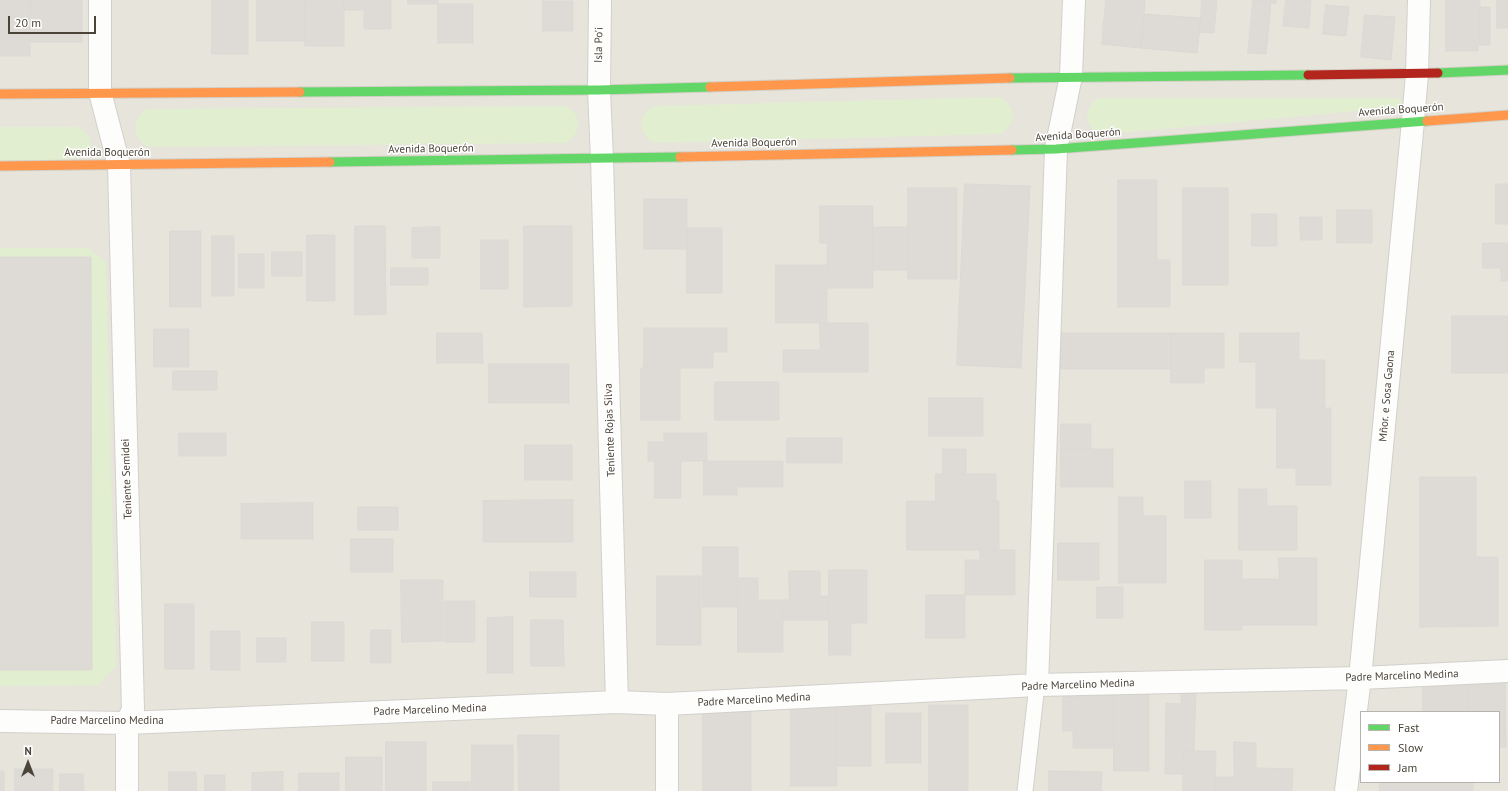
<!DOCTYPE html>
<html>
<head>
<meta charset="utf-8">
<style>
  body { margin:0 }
  #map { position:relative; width:1508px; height:791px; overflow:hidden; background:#f4f2ee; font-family:"PT Sans",sans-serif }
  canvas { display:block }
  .legend { position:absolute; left:1360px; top:711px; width:140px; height:72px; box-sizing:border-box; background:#fff; border:1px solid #b7b4b0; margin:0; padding:5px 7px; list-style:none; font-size:12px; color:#4b4439 }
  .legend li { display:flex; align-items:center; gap:8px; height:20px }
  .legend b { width:20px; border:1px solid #b7b4b0 }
  .north { position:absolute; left:8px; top:743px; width:40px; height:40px; -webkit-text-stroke:3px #fff; paint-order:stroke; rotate:0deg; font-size:11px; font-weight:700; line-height:16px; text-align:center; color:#4b4439 }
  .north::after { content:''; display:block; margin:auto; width:14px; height:18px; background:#4b4439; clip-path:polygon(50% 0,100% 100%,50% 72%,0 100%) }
  .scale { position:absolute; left:8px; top:16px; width:88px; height:18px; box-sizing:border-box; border:2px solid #4b4439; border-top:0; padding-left:5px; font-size:12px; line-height:14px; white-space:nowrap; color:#4b4439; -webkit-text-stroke:3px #fff; paint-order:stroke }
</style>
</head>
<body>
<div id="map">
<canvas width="1508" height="791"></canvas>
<ul class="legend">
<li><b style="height:5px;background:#63d668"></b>Fast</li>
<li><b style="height:5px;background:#ff974d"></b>Slow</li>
<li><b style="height:5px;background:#b3261e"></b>Jam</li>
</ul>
<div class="north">N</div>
<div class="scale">20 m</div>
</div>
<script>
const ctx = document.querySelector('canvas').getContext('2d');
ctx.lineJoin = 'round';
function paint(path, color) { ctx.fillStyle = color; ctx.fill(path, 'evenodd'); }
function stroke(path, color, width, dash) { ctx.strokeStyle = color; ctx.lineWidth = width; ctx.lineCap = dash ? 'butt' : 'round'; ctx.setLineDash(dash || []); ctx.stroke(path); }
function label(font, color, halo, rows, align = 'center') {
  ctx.font = font + ' "PT Sans",sans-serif'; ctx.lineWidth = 3; ctx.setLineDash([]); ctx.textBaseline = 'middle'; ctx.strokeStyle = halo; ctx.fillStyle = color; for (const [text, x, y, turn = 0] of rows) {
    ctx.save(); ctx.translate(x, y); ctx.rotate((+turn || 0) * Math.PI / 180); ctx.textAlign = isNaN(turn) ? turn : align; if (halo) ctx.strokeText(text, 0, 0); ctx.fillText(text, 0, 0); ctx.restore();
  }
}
paint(new Path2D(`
  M 0,0 L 1508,0 L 1508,791 L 0,791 ZM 1361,712 L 1499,712 L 1499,782 L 1361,782 Z`), '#e7e4dc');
paint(new Path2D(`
  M 1000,97 C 1017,107 1017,125 1000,134 L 654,143 C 637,133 637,115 654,106 Z
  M 1099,98 L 1398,98 L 1402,103 L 1398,107 L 1100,135 C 1083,126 1083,107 1099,98 Z
  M 566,106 C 583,116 582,132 566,143 L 148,147 C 131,136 131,120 147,109 Z
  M 0,127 L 78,127 C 91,134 94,144 88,157 L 0,165 Z
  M 0,248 L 89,248 L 106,263 L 116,666 L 99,685 L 0,686 Z`), '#e1eecf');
const building = new Path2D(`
  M 0,0 L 30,0 L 30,56 L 0,56 Z
  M 30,0 L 82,0 L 82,42 L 30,42 Z
  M 212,0 L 248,0 L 248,54 L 212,54 Z
  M 257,0 L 305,0 L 305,41 L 257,41 Z
  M 305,0 L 344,0 L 344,46 L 305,46 Z
  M 344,0 L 391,0 L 391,29 L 364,29 L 364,10 L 344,10 Z
  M 408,0 L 438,0 L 438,4 L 408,4 Z
  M 1106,0 L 1145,0 L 1141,48 L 1102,44 Z
  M 1202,0 L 1217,0 L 1214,33 L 1200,32 Z
  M 1253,0 L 1276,0 L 1276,3 Z
  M 1286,0 L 1311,0 L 1309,28 L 1283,26 Z
  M 1446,0 L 1480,0 L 1478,51 L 1446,51 Z
  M 1497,0 L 1508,0 L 1508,28 L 1497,28 Z
  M 543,1 L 573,1 L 573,31 L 543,31 Z
  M 1253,1 L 1271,2 L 1266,54 L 1248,53 Z
  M 438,4 L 473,4 L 473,43 L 438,43 Z
  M 1326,5 L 1349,7 L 1346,36 L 1323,34 Z
  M 1480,7 L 1490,7 L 1490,45 L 1480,45 Z
  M 1144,14 L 1201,18 L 1197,53 L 1141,48 Z
  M 1365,15 L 1395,17 L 1391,60 L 1361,57 Z
  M 1118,180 L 1157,180 L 1157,260 L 1170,260 L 1170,307 L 1118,307 Z
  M 965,184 L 1030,186 L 1021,368 L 957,365 Z
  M 1496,184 L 1508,184 L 1508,224 L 1496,224 Z
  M 908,188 L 957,188 L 957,279 L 908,279 Z
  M 1183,188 L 1228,188 L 1228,285 L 1183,285 Z
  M 644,199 L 687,199 L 687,249 L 644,249 Z
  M 820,206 L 873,206 L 873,288 L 827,288 L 827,243 L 820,243 Z
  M 1337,210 L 1372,210 L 1372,243 L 1337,243 Z
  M 1252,214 L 1277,214 L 1277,246 L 1252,246 Z
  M 1300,217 L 1322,217 L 1322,240 L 1301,240 Z
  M 355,226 L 385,226 L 386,314 L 355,315 Z
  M 524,226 L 572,226 L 572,306 L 524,307 Z
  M 440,227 L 440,258 L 412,258 L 412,228 Z
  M 873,227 L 908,227 L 908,270 L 873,270 Z
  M 687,228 L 722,228 L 722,293 L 687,293 Z
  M 170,231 L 201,231 L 201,307 L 170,307 Z
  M 307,235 L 335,235 L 335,301 L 307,301 Z
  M 212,236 L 234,236 L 234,296 L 212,296 Z
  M 481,240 L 508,240 L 508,289 L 481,289 Z
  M 1483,243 L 1508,243 L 1508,281 L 1501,281 L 1501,268 L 1483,268 Z
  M 272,252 L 302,252 L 302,276 L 272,276 Z
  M 239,254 L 264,254 L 264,288 L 239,288 Z
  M 0,257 L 91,257 L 92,670 L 0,670 Z
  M 776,265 L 827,265 L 827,323 L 776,323 Z
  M 391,268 L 428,268 L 428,285 L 391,285 Z
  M 1452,316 L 1508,316 L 1508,373 L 1452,373 Z
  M 820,323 L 868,323 L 868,372 L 783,372 L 783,350 L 820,350 Z
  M 644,328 L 727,328 L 727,352 L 713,352 L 713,368 L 644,368 Z
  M 154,329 L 189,329 L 189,367 L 154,367 Z
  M 437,333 L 482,333 L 483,363 L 437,363 Z
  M 1061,333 L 1171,333 L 1171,369 L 1061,369 Z
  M 1171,333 L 1224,333 L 1224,368 L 1204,368 L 1204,383 L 1171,383 Z
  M 1240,333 L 1299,333 L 1299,360 L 1325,360 L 1325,408 L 1256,408 L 1256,362 L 1240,362 Z
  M 489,364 L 569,364 L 569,403 L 489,403 Z
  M 641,368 L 680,368 L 680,420 L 641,420 Z
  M 173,371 L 217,371 L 217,390 L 173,390 Z
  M 715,382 L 779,382 L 779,420 L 715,420 Z
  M 929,398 L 983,398 L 983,436 L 929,436 Z
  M 1277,408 L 1331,408 L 1331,485 L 1296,485 L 1296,468 L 1277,468 Z
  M 1061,424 L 1091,424 L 1091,449 L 1061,449 Z
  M 179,433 L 226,433 L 226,456 L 179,456 Z
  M 664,433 L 707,433 L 707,461 L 648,461 L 648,442 L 664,442 Z
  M 787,438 L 842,438 L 842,463 L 787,463 Z
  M 525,445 L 572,445 L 572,480 L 525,480 Z
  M 943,449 L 966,449 L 966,474 L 943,474 Z
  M 1061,449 L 1113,449 L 1113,487 L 1061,487 Z
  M 655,461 L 681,461 L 681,498 L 655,498 Z
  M 704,461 L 783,461 L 783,487 L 737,487 L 737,495 L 704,495 Z
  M 936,474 L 996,474 L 996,501 L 936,501 Z
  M 1420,477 L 1476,477 L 1476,557 L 1498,557 L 1498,626 L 1420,627 Z
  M 1185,481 L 1211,481 L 1211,518 L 1185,518 Z
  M 1239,489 L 1267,489 L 1267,506 L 1297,506 L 1297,550 L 1239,550 Z
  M 1119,497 L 1143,497 L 1143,516 L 1166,516 L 1166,583 L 1119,583 Z
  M 573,500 L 573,542 L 483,542 L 483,501 Z
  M 907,501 L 999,501 L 999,550 L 907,550 Z
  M 313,503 L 313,539 L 241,539 L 241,504 Z
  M 358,507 L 398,507 L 398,530 L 358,530 Z
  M 351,539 L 393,539 L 393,572 L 351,572 Z
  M 1058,543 L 1099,543 L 1099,580 L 1058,580 Z
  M 703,547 L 738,547 L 738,607 L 703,607 Z
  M 980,550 L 1015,550 L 1015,595 L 965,595 L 965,560 L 980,560 Z
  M 1279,558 L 1317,558 L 1317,625 L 1242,625 L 1242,579 L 1279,579 Z
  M 1205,560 L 1242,560 L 1242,630 L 1205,630 Z
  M 829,570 L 867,570 L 867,623 L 851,623 L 851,655 L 829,655 Z
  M 789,571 L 820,571 L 820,596 L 828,596 L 828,620 L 783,620 L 783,600 L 789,600 Z
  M 530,572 L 576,572 L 576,597 L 530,597 Z
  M 657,576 L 701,576 L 701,645 L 657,645 Z
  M 738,578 L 758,578 L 758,600 L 783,600 L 783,652 L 738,652 Z
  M 401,580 L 443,580 L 443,641 L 402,642 Z
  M 1097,587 L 1123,587 L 1123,618 L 1097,618 Z
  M 926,595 L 965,595 L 965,638 L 926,638 Z
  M 445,601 L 475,601 L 475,642 L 445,642 Z
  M 165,604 L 194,604 L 194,669 L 165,669 Z
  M 513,617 L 513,673 L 487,673 L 487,618 Z
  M 531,620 L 563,620 L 564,666 L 531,666 Z
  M 312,622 L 344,622 L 344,661 L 312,661 Z
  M 371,630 L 391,630 L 391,663 L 371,663 Z
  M 211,631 L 240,631 L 240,670 L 211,670 Z
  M 257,638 L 286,638 L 286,662 L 257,662 Z
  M 1423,675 L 1468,675 L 1468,712 L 1423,712 Z
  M 1468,679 L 1505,679 L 1506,747 L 1499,747 L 1499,712 L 1468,712 Z
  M 791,689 L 837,689 L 837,786 L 791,786 Z
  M 1181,690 L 1196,690 L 1194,751 L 1184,751 L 1184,774 L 1165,774 L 1166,703 L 1181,704 Z
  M 1063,694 L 1114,694 L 1114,748 L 1073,748 L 1073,731 L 1063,731 Z
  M 1114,694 L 1149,694 L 1149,771 L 1114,771 Z
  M 703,698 L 751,698 L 751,791 L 703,791 Z
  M 837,700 L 871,700 L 871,766 L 837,766 Z
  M 929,705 L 968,705 L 968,791 L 929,791 Z
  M 886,713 L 921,713 L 921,763 L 886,763 Z
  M 518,735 L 559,735 L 559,791 L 519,791 Z
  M 386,742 L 426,742 L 426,791 L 386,791 Z
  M 1234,742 L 1256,743 L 1256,768 L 1293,769 L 1292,791 L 1215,791 L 1215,777 L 1234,777 Z
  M 472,745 L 513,745 L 513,791 L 472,791 Z
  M 1184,751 L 1216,751 L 1215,791 L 1183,791 Z
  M 346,757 L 382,757 L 382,791 L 346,791 Z
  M 15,769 L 53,769 L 53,791 L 15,791 Z
  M 0,771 L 4,771 L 4,791 L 0,791 Z
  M 1049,771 L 1102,772 L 1101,791 L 1049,791 Z
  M 169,772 L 196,772 L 197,791 L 169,791 Z
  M 283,772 L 283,791 L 252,791 L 252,773 Z
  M 299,773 L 339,773 L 339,791 L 299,791 Z
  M 60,774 L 83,774 L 84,791 L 60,791 Z
  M 205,775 L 225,775 L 225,791 L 205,791 Z
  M 433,782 L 470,782 L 470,791 L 433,791 Z
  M 1380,782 L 1473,782 L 1473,791 L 1380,791 Z`);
paint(building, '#dedbd6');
stroke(building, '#dcd9d4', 1);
const lane = new Path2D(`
  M 1025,791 L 1037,685`);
const street = new Path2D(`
  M 100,0 L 100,92 L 119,165 L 133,709 L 127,723 L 127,791
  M 600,0 L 599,90 L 602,159 L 617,702
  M 1037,685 L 1056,149 L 1071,76 L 1074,0
  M 0,721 L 127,723 L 617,702 L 667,704 L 1037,685 L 1360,678 L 1508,671
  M 667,791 L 667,704
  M 1346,791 L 1360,678 L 1413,121 L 1417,74 L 1419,0`);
const fast = new Path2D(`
  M 1438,73 L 1508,70
  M 1010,78 L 1308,75
  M 300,92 L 599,90 L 710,87
  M 1012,150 L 1056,149 L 1427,121
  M 330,162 L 680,157`);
const slow = new Path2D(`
  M 710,87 L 1010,78
  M 0,94 L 300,92
  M 1427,121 L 1508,115
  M 680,157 L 1012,150
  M 0,166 L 330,162`);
const jam = new Path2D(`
  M 1308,75 L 1438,73`);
stroke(lane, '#d2d0cb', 17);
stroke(street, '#d2d0cb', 24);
stroke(fast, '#d3cfc5', 11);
stroke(slow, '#d3cfc5', 11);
stroke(jam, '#d3cfc5', 11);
stroke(lane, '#fdfdfc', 15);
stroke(street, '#fdfdfc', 22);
stroke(fast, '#63d668', 9);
stroke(slow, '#ff974d', 9);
stroke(jam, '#b3261e', 9);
label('11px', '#4b4439', '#fff', [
  ["Isla Po'i",599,45,-89],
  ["Avenida Boquerón",1401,110,-4],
  ["Avenida Boquerón",1078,135,-4],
  ["Avenida Boquerón",754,143,-1],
  ["Avenida Boquerón",431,149,-1],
  ["Avenida Boquerón",107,153],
  ["Mñor. e Sosa Gaona",1387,396,-85],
  ["Teniente Rojas Silva",610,430,-92],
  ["Teniente Semidei",127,479,-92],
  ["Padre Marcelino Medina",1402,676,-2],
  ["Padre Marcelino Medina",1078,685,-2],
  ["Padre Marcelino Medina",754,700,-3],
  ["Padre Marcelino Medina",430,710,-2],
  ["Padre Marcelino Medina",107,721]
]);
</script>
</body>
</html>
